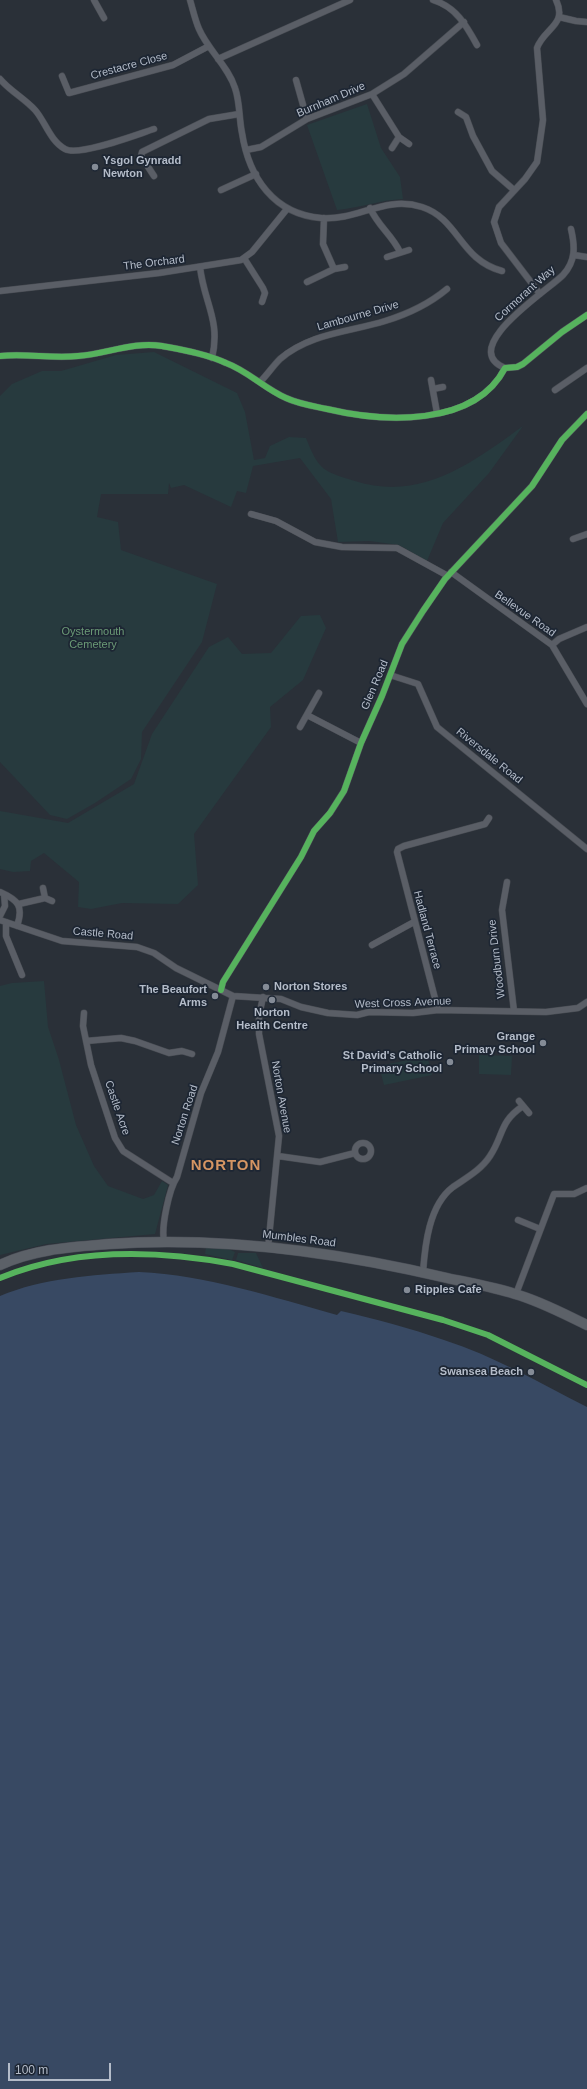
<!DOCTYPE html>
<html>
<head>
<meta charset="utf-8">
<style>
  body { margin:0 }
  #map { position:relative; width:587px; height:2089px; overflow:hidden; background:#2a3038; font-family:Helvetica,sans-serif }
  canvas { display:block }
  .scale { position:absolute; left:8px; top:2063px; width:103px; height:18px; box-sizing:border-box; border:2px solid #b4bcc9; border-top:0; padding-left:5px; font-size:12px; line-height:14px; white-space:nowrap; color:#b4bcc9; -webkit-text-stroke:3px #1d2633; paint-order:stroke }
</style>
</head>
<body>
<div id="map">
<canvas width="587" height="2089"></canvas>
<div class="scale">100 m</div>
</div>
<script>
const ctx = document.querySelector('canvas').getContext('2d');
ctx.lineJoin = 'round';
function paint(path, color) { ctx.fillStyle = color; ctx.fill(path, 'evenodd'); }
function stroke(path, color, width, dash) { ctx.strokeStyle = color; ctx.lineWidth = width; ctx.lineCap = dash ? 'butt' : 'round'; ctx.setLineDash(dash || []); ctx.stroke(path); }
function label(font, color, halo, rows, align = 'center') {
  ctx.font = font + ' Helvetica,sans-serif'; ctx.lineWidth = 3.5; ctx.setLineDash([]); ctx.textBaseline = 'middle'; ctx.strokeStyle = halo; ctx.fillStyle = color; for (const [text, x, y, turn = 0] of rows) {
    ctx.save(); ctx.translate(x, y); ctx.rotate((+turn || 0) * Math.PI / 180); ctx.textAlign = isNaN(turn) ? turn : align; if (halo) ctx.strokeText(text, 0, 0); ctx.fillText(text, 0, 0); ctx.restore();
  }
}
paint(new Path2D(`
  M 367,104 L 381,148 L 400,177 L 403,199 C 380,200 359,208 337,210 L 307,125 Z
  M 154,352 L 237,393 L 245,412 L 254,460 L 265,458 L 270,446 L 289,437 L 306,438 C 319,471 323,471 355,481 C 421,502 472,463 523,426 L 489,473 L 443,523 L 427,561 L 399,545 L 370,541 L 338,542 L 331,499 L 300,458 L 253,466 L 246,493 L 237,491 L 231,507 L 184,485 L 171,488 L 169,483 L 168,494 L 101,494 L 97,517 L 118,522 L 121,550 L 217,584 L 202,642 L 142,732 L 141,759 L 131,779 L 95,803 L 67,819 L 50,815 L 0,762 L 0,396 L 12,384 L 42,371 L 61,371 L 116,355 Z
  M 320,615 L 326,628 L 303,680 L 270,707 L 271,727 L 194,834 L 198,885 L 178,904 L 122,903 L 91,909 L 78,907 L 79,882 L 44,853 L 31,861 L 30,871 L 13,872 L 0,869 L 0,811 L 68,823 L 134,784 L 152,734 L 209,647 L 228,637 L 242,654 L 271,653 L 301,616 Z
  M 44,981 L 48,1027 L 59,1060 L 76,1125 L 94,1166 L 108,1186 L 143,1199 L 154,1195 L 162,1181 L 168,1185 L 155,1234 L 46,1244 L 0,1255 L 0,986 L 12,983 Z
  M 479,1055 L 512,1056 L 511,1075 L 479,1074 Z
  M 427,1056 L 432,1075 L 384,1085 L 379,1066 Z
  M 206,1247 L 226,1248 L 235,1252 L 232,1260 L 205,1254 Z
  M 238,1253 L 256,1253 L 263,1268 L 236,1260 Z`), '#273a3e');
paint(new Path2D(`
  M 139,1272 C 207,1275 272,1297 337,1315 L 341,1311 C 375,1319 410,1328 444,1340 C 494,1356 540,1383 587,1407 L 587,2089 L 0,2089 L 0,1296 C 43,1278 92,1275 139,1272 Z`), '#384963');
const street = new Path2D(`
  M 94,0 L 104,18
  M 190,0 C 193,10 195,20 199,29 C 208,50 228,66 235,88 C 240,102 239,119 242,133 C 249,178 274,214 321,218 C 358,221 384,195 422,207 C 459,219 460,260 502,271
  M 433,0 C 456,7 466,25 477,45
  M 559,17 L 576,21 L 587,22
  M 218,59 L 350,0
  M 62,76 L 69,93 L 173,65 L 209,46
  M 0,79 C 10,91 24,98 35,110 C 45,121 50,141 65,149 C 79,157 138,134 154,129
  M 296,80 L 307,119
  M 372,94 L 399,137 L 409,144
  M 458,112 L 466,117 L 473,136 L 492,171 L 514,190
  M 392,148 L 399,137
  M 246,150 L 261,147 L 307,119 L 372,94 L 404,74 L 464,22
  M 154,176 L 141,156 L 142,152 L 209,119 L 239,114
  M 221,190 L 256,174
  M 370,208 C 378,226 392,235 400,252
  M 324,218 L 323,244 L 334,269
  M 574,255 L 587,257
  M 387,257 L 409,250
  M 244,258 L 263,288 L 265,293 L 262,302
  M 200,267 C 204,303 221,320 212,358
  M 307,282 L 334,269 L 345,267
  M 0,291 L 159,273 L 241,260 L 252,252 L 287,209
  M 540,294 L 501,243 L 494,222 L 499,207 L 525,179 L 537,162 L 543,120 L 537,48 C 544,28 568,25 556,0
  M 0,356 C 26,353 52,359 78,356 C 106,354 134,341 162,346 C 183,350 207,354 226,363 C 248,371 265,389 286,398 C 299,404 313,406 327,409 C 382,422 474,428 505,368 L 517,367 L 523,364 L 562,332 L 587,315
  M 505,368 C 456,348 550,289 563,275 C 576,261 575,246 571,229
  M 431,380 L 437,413
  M 260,382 C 267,375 273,366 280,359 C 310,333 350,332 385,321 C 408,314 429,304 447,289
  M 433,389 L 443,387
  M 555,390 L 587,368
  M 251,514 L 276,521 L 315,542 L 342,547 L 397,548 L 448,576
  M 573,539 L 587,534
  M 451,572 L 552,645 L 587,704
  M 552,645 L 559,639 L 587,627
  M 390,675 L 418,684 L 437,727 L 587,849
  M 307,715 L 361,743
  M 300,727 L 319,693
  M 507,882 L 502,910 L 514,1011
  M 43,888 L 45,898
  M 0,892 C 18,900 24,906 17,926
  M 19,904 L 45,898 L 52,901
  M 0,916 L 5,906 L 4,894
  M 0,920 L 62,941 L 137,947 L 154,953 L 176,968 L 233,996 L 281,999 L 301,1007 L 328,1013 L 357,1015 L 369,1012 L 413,1013 L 438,1010 L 546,1012 L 578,1008 L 587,1002
  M 6,922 L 6,936 L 22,975
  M 372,945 L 414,922
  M 221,990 L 223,982 L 301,857 L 314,831 L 330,813 L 344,791 L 361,743 L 382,696 L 402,644 L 423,611 L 445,579 L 532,486 L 562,440 L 587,414
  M 263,997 L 259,1016 L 259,1034 L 279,1136 L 268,1248
  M 438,1010 L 397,852 L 398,849 L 404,846 L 485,824 L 489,818
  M 84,1013 L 83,1026 L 91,1065 L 115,1138 L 123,1151 L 173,1183
  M 86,1041 L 121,1038 L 135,1041 L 169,1053 L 182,1051 L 192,1054
  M 519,1101 L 529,1113
  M355 1151a8 8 0 1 1 16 0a8 8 0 1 1-16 0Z
  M 278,1156 L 320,1162 L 355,1153
  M 518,1220 L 540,1229
  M 164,1241 C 161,1227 169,1189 177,1177 L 201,1093 L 218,1052 L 233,996
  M 423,1272 C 425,1245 429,1205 453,1187 C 466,1178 481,1170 490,1156 C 504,1135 499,1122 523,1106
  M 516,1294 L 554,1194 L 574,1194 L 587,1188`);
const primary = new Path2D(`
  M 0,1265 C 34,1249 72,1247 109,1244 C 223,1236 337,1252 447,1278 C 470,1283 493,1287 515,1294 C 540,1301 564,1314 587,1325`);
stroke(street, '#484c53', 7);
stroke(primary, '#484c55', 11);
stroke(street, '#5a5e66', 6);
stroke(primary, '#5c6168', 10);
stroke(new Path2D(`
  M 0,356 C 26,353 52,359 78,356 C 106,354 134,341 162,346 C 183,350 207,354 226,363 C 248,371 265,389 286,398 C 299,404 313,406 327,409 C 382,422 474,428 505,368 L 517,367 L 523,364 L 562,332 L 587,315
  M 221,990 L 223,982 L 301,857 L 314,831 L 330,813 L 344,791 L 361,743 L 382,696 L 402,644 L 423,611 L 445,579 L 532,486 L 562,440 L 587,414
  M 0,1278 C 72,1248 157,1250 233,1264 L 443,1320 L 488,1335 L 587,1385`), '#56b35d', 6);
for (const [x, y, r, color] of [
  [95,167,4,"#848b96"],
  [266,987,4,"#848b96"],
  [215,996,4,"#848b96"],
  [272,1000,4,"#848b96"],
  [543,1043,4,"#848b96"],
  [450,1062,4,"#848b96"],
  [407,1290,4,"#848b96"],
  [531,1372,4,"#848b96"]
]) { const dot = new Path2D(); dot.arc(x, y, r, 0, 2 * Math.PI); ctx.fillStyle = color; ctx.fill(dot); stroke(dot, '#1d2633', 1.5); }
label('11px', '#b4bcc9', '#1d2633', [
  ["Crestacre Close",129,66,-15],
  ["Burnham Drive",331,100,-23],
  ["The Orchard",154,263,-7],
  ["Cormorant Way",525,294,-42],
  ["Lambourne Drive",358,316,-16],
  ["Bellevue Road",525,614,35],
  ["Glen Road",375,685,-67],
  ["Riversdale Road",489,756,39],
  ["Hadland Terrace",427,930,75],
  ["Castle Road",103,934,5],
  ["Woodburn Drive",497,959,-97],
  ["West Cross Avenue",403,1003,-2],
  ["Norton Avenue",281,1097,80],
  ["Castle Acre",117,1108,71],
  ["Norton Road",185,1115,-72],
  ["Mumbles Road",299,1239,7]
]);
label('bold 11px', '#b4bcc9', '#1d2633', [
  ["Ysgol Gynradd",103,161,"left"],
  ["Newton",103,174,"left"],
  ["Norton Stores",274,987,"left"],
  ["The Beaufort",207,990],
  ["Arms",207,1003],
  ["Norton",272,1013,"center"],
  ["Health Centre",272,1026,"center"],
  ["Grange",535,1037],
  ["Primary School",535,1050],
  ["St David's Catholic",442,1056],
  ["Primary School",442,1069],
  ["Ripples Cafe",415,1290,"left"],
  ["Swansea Beach",523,1372]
], 'right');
label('11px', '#6b9a76', '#1d2633', [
  ["Oystermouth",93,632],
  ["Cemetery",93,645]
]);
ctx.letterSpacing = '1px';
label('bold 15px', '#d59563', '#1d2633', [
  ["NORTON",226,1166]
]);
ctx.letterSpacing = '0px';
</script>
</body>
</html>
